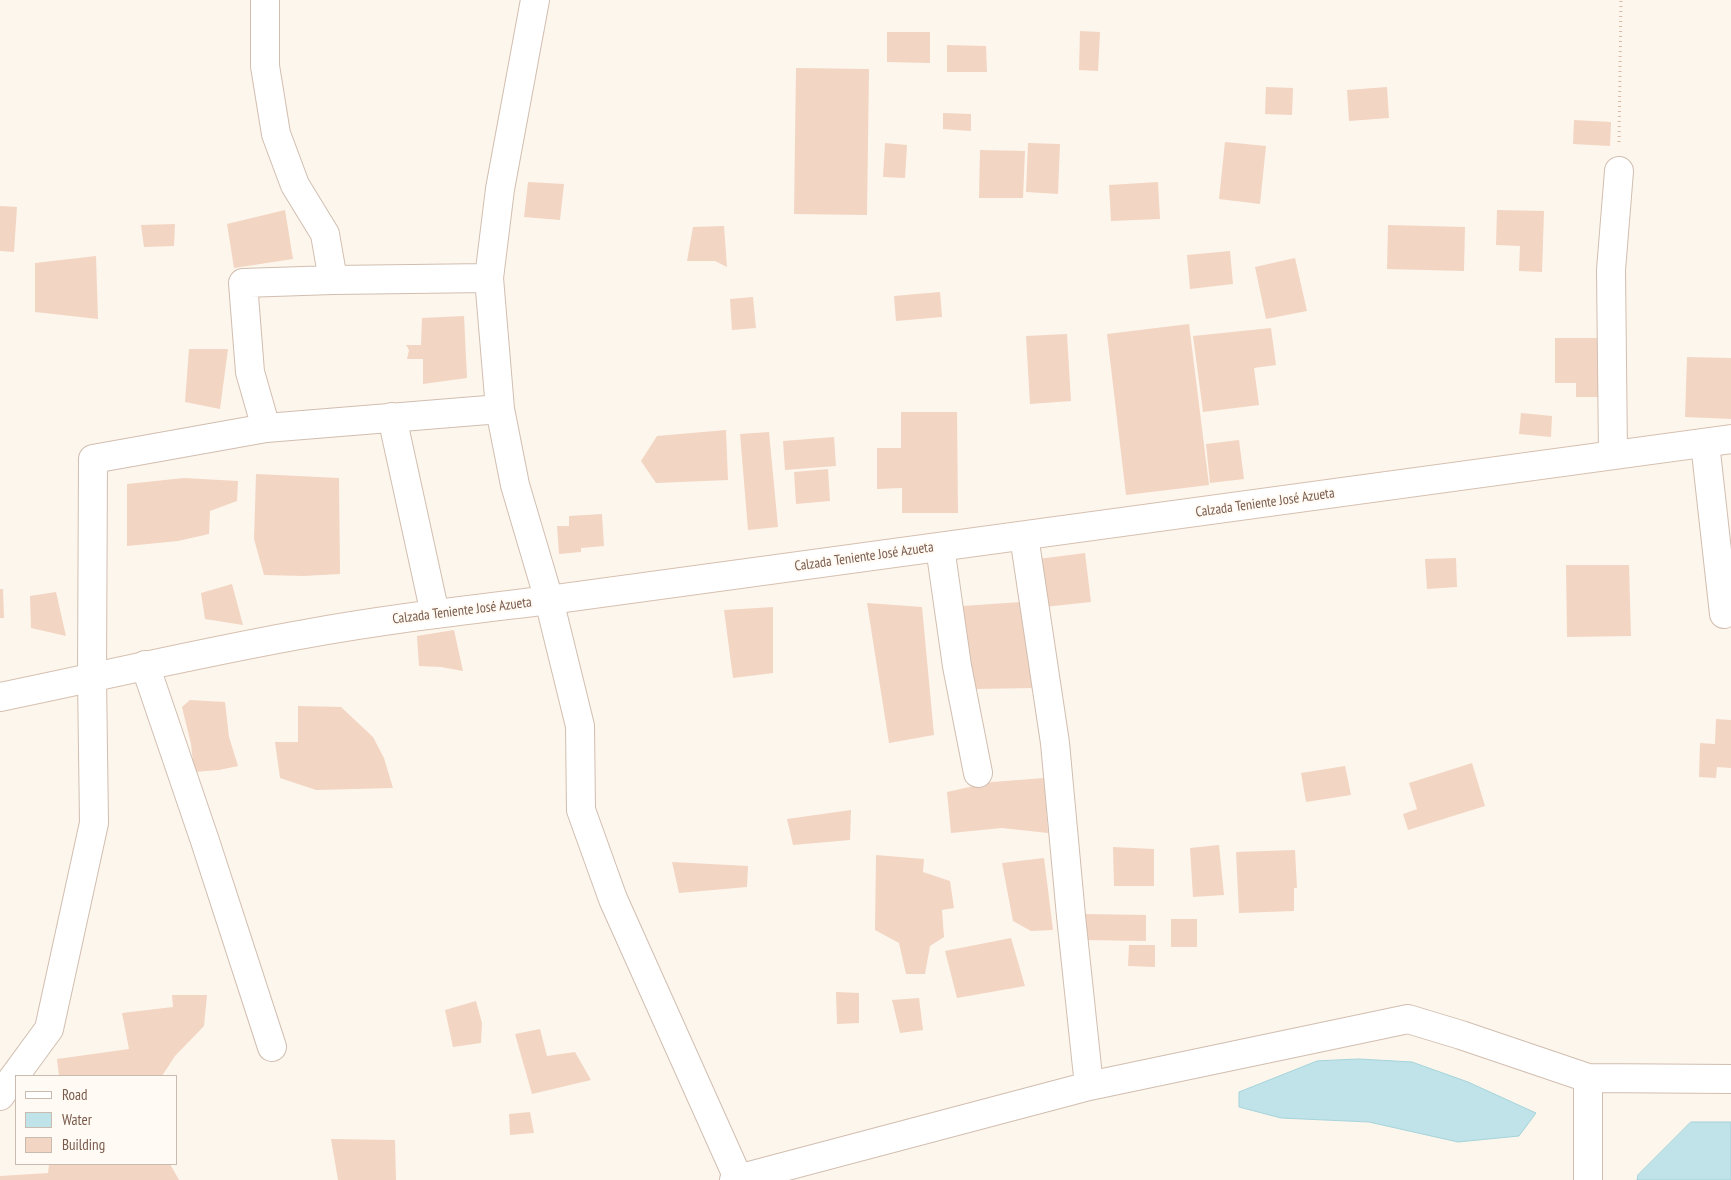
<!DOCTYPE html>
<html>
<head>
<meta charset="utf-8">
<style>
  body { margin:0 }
  #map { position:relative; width:1731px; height:1180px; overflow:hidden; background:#fdf6ec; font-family:"PT Sans Narrow",sans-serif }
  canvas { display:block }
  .legend { position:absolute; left:15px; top:1075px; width:162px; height:90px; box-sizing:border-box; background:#fffaf3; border:1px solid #cabbb1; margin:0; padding:6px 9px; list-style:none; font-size:15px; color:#7a5c4d }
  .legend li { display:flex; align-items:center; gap:10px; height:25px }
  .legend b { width:25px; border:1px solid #cabbb1 }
</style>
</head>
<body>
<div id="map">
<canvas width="1731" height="1180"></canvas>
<ul class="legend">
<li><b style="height:6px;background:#fff"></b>Road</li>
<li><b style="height:14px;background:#bfe3e8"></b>Water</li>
<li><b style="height:14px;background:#f3d5c3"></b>Building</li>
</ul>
</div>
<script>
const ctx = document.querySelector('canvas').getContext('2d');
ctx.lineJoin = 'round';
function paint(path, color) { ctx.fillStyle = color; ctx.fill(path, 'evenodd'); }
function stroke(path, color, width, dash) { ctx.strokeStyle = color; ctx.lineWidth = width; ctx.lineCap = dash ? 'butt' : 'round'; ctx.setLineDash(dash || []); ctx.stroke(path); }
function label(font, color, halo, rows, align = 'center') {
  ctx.font = font + ' "PT Sans Narrow",sans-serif'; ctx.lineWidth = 4; ctx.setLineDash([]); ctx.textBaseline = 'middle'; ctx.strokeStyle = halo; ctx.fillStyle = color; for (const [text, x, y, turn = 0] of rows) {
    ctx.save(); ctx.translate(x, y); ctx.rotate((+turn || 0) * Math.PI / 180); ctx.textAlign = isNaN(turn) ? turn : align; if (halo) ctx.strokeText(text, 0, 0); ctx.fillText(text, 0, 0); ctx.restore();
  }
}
const water = new Path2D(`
  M 1359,1059 L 1412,1062 L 1468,1082 L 1536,1113 L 1519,1136 L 1458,1142 L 1369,1122 L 1281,1118 L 1239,1107 L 1239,1092 L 1317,1061 Z
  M 1691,1122 L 1731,1122 L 1731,1180 L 1637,1180 L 1638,1175 Z`);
paint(water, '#bfe3e8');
stroke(water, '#a5d3da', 1);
paint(new Path2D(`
  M 1080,31 L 1100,32 L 1098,71 L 1079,70 Z
  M 887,32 L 930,32 L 930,63 L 887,62 Z
  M 947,45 L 986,46 L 987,72 L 947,72 Z
  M 796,68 L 869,69 L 867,215 L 794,214 Z
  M 1266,87 L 1293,88 L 1292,115 L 1265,114 Z
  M 1387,87 L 1389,118 L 1349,121 L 1347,90 Z
  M 943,113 L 971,114 L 971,131 L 943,129 Z
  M 1574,120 L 1611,122 L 1610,146 L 1573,144 Z
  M 1225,142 L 1266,146 L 1260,204 L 1219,199 Z
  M 885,143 L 907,145 L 905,178 L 883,177 Z
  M 1028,143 L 1060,144 L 1058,194 L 1026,192 Z
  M 980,150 L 1025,151 L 1023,198 L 979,198 Z
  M 528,182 L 564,184 L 560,220 L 524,217 Z
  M 1158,182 L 1160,219 L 1111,221 L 1109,185 Z
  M 0,206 L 17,207 L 14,252 L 0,251 Z
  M 285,210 L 293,259 L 234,268 L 227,224 Z
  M 1497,210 L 1544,211 L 1542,272 L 1519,271 L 1520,246 L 1496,245 Z
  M 175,224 L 174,246 L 144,247 L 141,225 Z
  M 1388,225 L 1465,227 L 1464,271 L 1387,269 Z
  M 724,226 L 727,267 L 715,261 L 687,261 L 693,227 Z
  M 1230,251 L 1233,284 L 1190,289 L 1187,255 Z
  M 96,256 L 98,319 L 35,312 L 35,263 Z
  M 1295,258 L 1307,311 L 1266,319 L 1255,267 Z
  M 940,292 L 942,317 L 896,321 L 894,296 Z
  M 753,297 L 756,328 L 732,330 L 730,299 Z
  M 464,316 L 467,378 L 423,384 L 423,359 L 407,359 L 409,350 L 406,345 L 421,345 L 422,318 Z
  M 1189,324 L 1209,485 L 1126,495 L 1107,334 Z
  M 1271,328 L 1276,365 L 1254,368 L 1259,405 L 1203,412 L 1193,336 Z
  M 1067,334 L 1071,401 L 1030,404 L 1026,336 Z
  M 1555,338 L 1599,338 L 1599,397 L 1576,397 L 1576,383 L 1555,383 Z
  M 189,349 L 228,349 L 220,409 L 185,402 Z
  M 1687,357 L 1731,358 L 1731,419 L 1685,417 Z
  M 901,412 L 957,412 L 958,513 L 902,513 L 902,488 L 877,489 L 877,448 L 901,448 Z
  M 1521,413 L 1552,416 L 1551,437 L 1519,434 Z
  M 726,430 L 728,480 L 656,483 L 641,461 L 657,436 Z
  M 769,432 L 778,527 L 748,530 L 740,434 Z
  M 834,437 L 836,466 L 785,470 L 783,441 Z
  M 1239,440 L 1244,479 L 1210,483 L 1206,444 Z
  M 828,469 L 830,501 L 796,504 L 794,472 Z
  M 256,474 L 339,478 L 340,574 L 303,576 L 264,575 L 254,539 Z
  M 184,478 L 238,481 L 237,501 L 210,511 L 209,534 L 178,541 L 127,546 L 127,484 Z
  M 602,514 L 604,546 L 581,548 L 581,552 L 559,554 L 557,526 L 569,526 L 569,516 Z
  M 1085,553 L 1091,602 L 1044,607 L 1038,559 Z
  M 1456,558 L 1457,587 L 1427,589 L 1425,559 Z
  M 1566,565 L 1629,565 L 1631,636 L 1567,637 Z
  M 232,584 L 243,625 L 205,619 L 201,593 Z
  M 0,589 L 3,589 L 4,618 L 0,618 Z
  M 56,592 L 66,636 L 31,628 L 30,596 Z
  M 1021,602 L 1035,688 L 974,689 L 963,606 Z
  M 867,603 L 922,607 L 934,735 L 889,743 Z
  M 773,607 L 773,673 L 733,678 L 724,610 Z
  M 454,630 L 463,671 L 441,667 L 419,666 L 417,636 Z
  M 190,700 L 225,702 L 229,737 L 238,766 L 219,770 L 194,772 L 191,744 L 182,707 Z
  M 298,706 L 341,707 L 373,737 L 384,758 L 393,788 L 316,790 L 280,778 L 275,742 L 298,742 Z
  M 1716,719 L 1731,720 L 1731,768 L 1717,767 L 1716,778 L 1699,777 L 1700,743 L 1715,744 Z
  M 1472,763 L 1485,806 L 1408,830 L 1403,814 L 1417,809 L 1409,783 Z
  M 1345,766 L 1351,795 L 1306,802 L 1301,773 Z
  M 1044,778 L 1048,833 L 1002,828 L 951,833 L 947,792 L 992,782 Z
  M 851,810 L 850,840 L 793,845 L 787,819 Z
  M 1219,845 L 1224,895 L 1193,897 L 1190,848 Z
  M 1113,847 L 1154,849 L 1154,886 L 1114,886 Z
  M 1295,850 L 1297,888 L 1294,888 L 1294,911 L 1239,913 L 1236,852 Z
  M 876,855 L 924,859 L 923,872 L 950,881 L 954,908 L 942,910 L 944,937 L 930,946 L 925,974 L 906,974 L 899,943 L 875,930 Z
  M 1044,858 L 1053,930 L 1031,931 L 1013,921 L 1002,863 Z
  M 672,862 L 748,866 L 747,887 L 679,893 Z
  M 1084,914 L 1146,915 L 1146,941 L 1084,940 Z
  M 1171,919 L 1197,919 L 1197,947 L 1171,947 Z
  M 1011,938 L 1025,986 L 957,998 L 945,951 Z
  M 1129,945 L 1155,945 L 1155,967 L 1128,966 Z
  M 836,992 L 859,993 L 859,1023 L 837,1024 Z
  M 172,995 L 207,995 L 204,1026 L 175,1056 L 162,1076 L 59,1076 L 57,1059 L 129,1049 L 122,1013 L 173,1007 Z
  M 919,998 L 923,1030 L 900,1033 L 892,1000 Z
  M 476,1001 L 482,1023 L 481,1043 L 453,1047 L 445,1010 Z
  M 540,1029 L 547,1056 L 575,1052 L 591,1080 L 532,1094 L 515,1034 Z
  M 530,1112 L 534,1133 L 510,1135 L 509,1114 Z
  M 331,1139 L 395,1140 L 396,1180 L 338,1180 Z
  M 49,1164 L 170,1164 L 179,1180 L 0,1180 L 0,1176 L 48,1173 Z`), '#f3d5c3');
const minor = new Path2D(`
  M 265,0 L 265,66 L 276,134 L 295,185 L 325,234 L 333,280
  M 535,0 L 500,189 L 489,278 L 500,409 L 515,485 L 549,600 L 580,726 L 581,810 L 613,899 L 738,1178
  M 392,417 L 435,614
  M 266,428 L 250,372 L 243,283 L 333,280 L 489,278
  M 1705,443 L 1724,614
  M 1613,455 L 1611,270 L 1619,171
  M 1024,536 L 1055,743 L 1071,916 L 1089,1086
  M 940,547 L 957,666 L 978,773
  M 145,665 L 205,841 L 272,1047
  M 1588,1078 L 1588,1180
  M 0,1096 L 49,1029 L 94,823 L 92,678 L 93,459 L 266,428 L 500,409
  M 734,1180 L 1089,1086 L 1408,1019 L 1461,1035 L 1588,1078 L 1731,1079`);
const secondary = new Path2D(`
  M 0,697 C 102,676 203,652 305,634 C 386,619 468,610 549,600 L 1731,439`);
stroke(minor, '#d1beb0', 30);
stroke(secondary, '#d6c0b0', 30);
stroke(new Path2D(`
  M 1619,142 L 1621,0`), '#d9b8a5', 3, [1, 4]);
stroke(minor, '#fff', 28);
stroke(secondary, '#fff', 28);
label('14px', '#7a5c4d', '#fffaf3', [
  ["Calzada Teniente José Azueta",1265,503,-8],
  ["Calzada Teniente José Azueta",864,557,-8],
  ["Calzada Teniente José Azueta",462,611,-7]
]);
</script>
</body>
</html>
